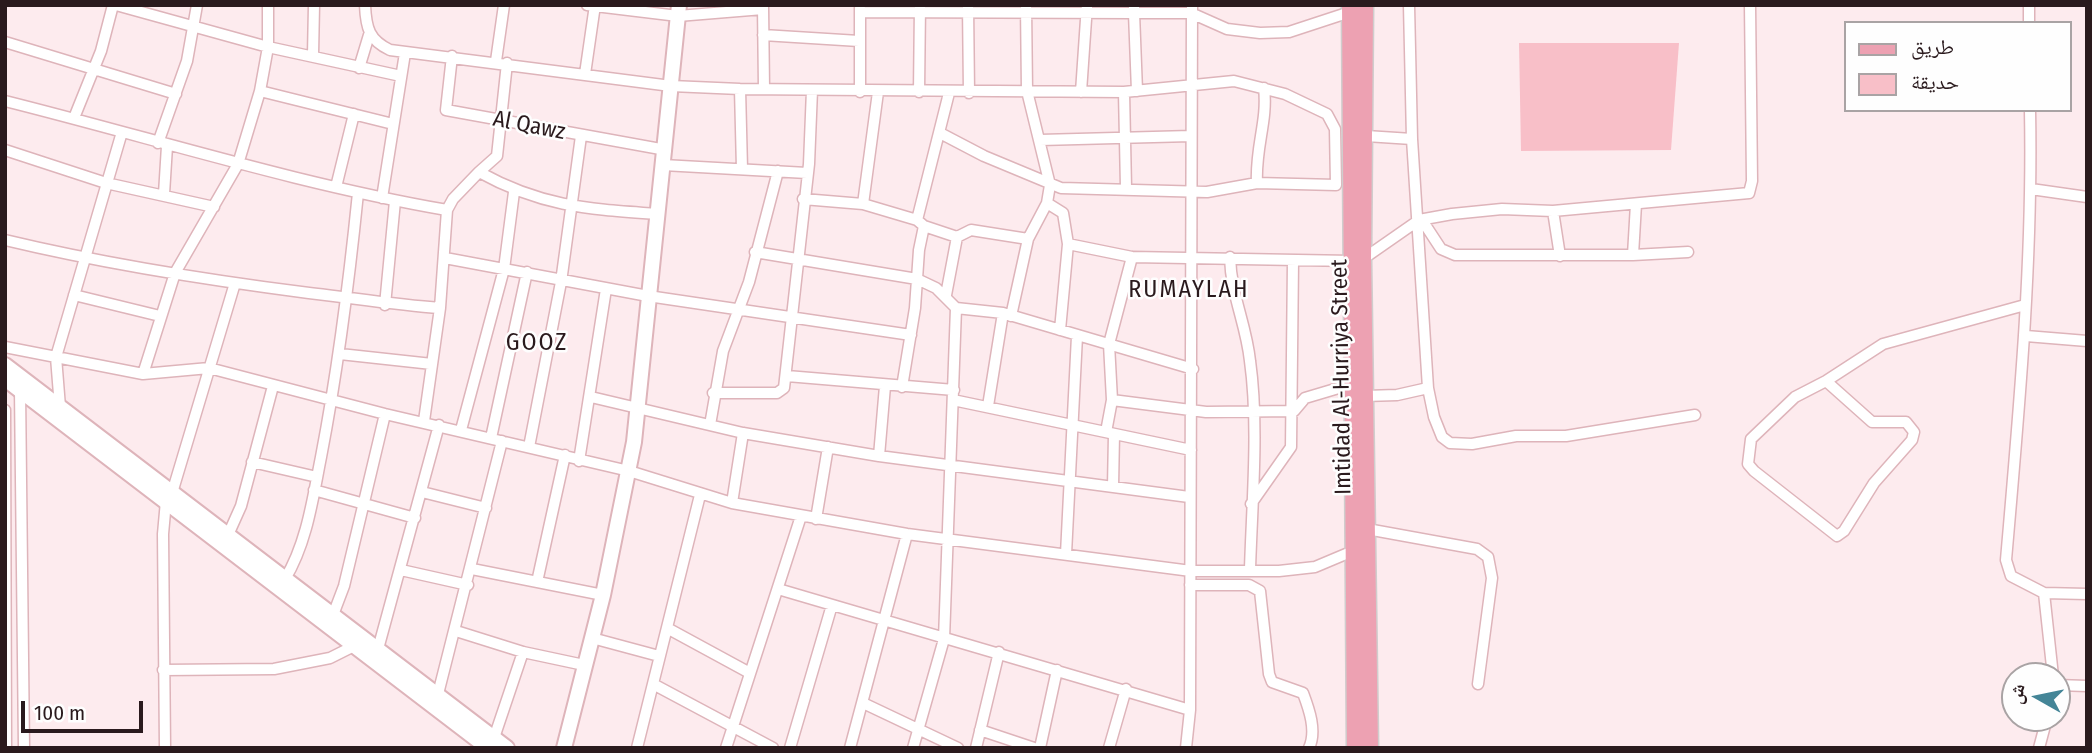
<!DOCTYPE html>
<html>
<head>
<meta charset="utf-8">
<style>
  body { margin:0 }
  #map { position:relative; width:2092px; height:753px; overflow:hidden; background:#fdebee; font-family:"Fira Sans Condensed","Noto Naskh Arabic",sans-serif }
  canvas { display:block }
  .frame { position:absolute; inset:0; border:7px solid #2a1a1d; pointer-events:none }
  .legend { position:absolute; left:1844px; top:21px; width:228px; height:91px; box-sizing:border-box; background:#fefefe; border:2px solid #a9a3a4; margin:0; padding:9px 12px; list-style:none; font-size:21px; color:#2a1a1d }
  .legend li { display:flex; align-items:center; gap:14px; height:35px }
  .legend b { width:35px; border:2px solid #a9a3a4 }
  .north { position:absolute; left:2001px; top:662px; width:70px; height:70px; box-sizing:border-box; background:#fefefe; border:2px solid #a9a3a4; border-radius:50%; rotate:279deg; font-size:19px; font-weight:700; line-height:28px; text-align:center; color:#2a1a1d }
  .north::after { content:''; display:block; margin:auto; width:24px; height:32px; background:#448597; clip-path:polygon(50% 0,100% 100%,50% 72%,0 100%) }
  .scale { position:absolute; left:21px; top:701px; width:122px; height:32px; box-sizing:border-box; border:4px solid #2a1a1d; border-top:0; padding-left:9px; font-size:21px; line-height:24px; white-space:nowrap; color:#2a1a1d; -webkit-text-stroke:5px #fefefe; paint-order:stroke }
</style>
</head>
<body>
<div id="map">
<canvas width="2092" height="753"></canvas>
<div class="frame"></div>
<ul class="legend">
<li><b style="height:9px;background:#eda1b2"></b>طريق</li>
<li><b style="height:19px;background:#f8bfc8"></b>حديقة</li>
</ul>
<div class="north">ش</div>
<div class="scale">100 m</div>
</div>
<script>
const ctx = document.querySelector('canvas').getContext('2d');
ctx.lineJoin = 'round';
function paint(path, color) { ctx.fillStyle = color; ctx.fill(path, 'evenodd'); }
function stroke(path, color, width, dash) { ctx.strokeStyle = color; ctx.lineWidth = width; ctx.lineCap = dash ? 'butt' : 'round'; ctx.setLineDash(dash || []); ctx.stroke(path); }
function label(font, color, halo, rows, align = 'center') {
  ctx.font = font + ' "Fira Sans Condensed",sans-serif'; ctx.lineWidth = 5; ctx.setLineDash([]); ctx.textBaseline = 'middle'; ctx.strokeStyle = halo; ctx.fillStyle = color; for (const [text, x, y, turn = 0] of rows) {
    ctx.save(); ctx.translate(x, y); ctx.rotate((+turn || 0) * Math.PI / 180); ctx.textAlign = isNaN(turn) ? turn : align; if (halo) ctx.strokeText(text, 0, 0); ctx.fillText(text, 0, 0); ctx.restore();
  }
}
paint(new Path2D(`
  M 1519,43 L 1679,43 L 1671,150 L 1521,151 Z`), '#f8bfc8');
const street = new Path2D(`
  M 116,5 L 268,47 L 401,76
  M 365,5 C 366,28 369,40 390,50 L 671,86 L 740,89 L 1124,92 L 1234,81 L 1285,94 L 1327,114 L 1335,129 L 1336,185 L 1257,183 L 1207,192 L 1061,188 L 984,156 L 940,133
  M 587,5 L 678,16 L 763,9
  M 968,5 L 969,93
  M 1409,5 L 1412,139 L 1428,388 L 1434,417 L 1442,437 L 1450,443 L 1472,444 L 1516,436 L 1566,436 L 1695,415
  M 2029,5 L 2029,23
  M 763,6 L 764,89
  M 860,12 L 1134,13 L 1134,5
  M 763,35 L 859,41
  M 5,42 L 176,94
  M 313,55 L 314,5
  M 452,56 L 446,110 L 666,150
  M 496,61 L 504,5
  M 507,63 L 497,156 L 479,172 C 542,207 589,209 659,214
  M 359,68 L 369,35
  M 585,74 L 595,5
  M 740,89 L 742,169
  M 260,91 L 393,124
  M 1137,91 L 1134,13 L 1191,13 L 1227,29 L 1260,33 L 1289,32 L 1350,12
  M 860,92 L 860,8
  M 919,92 L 920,5
  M 1081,92 L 1087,5
  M 1124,92 L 1126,188
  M 5,101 C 153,138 297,184 447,210
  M 2030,110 C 2033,261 2019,410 2006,560 L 2011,576 L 2044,593 L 2053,676
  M 74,118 L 101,51 L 113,5
  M 1366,136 L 1412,139
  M 1040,140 L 1191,136
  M 158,143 L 187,61 L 197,5
  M 5,150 L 106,183 L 214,207
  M 663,165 L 807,173
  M 1257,183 C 1255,147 1268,121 1264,88
  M 336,187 L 354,114
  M 2031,189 L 2087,197
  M 164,194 L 167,146
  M 382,198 L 405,53
  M 803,199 L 863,204 L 917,220 L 924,226 L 957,237 L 971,230 L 1028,239
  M 1047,203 L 1063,213 L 1068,244 L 1060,330
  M 863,204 L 878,92
  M 1553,211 L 1560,256
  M 917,220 L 949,93
  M 1422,220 L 1441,249 L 1455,255 L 1633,255 L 1688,252
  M 5,240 C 105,264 207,280 309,293 C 353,298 396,305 440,308
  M 1068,244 L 1132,257 L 1352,261
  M 755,252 L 917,279 L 936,288 L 956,308 L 944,639 L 913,748
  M 1633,255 L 1636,204
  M 1230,257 C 1231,296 1246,323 1250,361 C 1259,425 1252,503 1250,569
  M 445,258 L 648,296 L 911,335
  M 1363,259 L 1419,220 L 1452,214 L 1502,209 L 1553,211 L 1749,193 L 1752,181 L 1750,5
  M 74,295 L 160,316
  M 946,295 L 957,237
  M 385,305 L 395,201
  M 956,308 L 1003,313 L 1193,369
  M 1011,316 L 1028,239 L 1047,203 L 1050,185 L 1027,91 L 1026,5
  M 2026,336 L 2087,341
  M 5,347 L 143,374 L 209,368 L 385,414 L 629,471 L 732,503 L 907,534 L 1191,571 L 1279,571 L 1315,567 L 1353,551
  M 340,354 L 432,364
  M 143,374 L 175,273 L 238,164 L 260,91 L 268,47 L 268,5
  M 787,376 L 954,390
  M 1826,381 L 1872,422 L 1906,422 L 1914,432 L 1912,440 L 1874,483 L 1844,531 L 1837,536 L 1754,471 L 1748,464 L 1751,439 L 1795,397 L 1826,381 L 1883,344 L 2025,305
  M 902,387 L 915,308 L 919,250 L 924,226
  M 20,390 L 24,748
  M 713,393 L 777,393 L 784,388 L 809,164 L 812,90
  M 1365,396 L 1397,395 L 1428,388
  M 591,397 L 743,433 L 879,456 L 1189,497
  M 953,400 L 1191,450
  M 1112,400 L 1206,412 L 1294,411 L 1305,398 L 1352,384
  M 988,406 L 1003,313
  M 60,407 L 56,357 L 122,132
  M 5,410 L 6,748
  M 424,421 L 440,308 L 447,210 L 453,199 L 479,172
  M 710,425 L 723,351 L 749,282 L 778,171
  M 461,430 L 504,269 L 514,192
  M 1106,432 L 1112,400 L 1109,344 L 1132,257
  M 491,438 L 527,272
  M 529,447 L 561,282 L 581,136
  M 879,456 L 885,386
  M 579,461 L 606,289
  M 252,462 L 317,477
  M 1113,487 L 1114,434
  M 314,490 L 415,518
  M 422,492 L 486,508
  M 172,493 L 235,283
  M 732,503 L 743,433
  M 1251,504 L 1291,447 L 1293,261
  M 816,519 L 828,447
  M 1367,529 L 1477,549 L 1488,557 L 1492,578 L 1478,684
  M 228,535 L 241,506 L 273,386
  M 1066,554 L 1077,336
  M 472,569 L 603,595
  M 401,570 L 468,585
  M 285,579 C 307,543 313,497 321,457 C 338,369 349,282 358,193
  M 537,582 L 565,455
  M 1190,585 L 1249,585 L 1260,591 L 1269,674 L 1272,682 L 1303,693 C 1309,709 1317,731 1309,748
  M 778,589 L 1190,710
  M 2044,593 L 2087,594
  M 333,615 L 344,586 L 385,414
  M 667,628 L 748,672
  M 456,631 L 523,652 L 584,665
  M 592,638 L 659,656
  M 378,649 L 439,425
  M 163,670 L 274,669 L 330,658 L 354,646
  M 653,684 L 773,748
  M 2057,685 L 2087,686
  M 438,694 L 502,441
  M 863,703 L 958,748
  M 980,730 L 1034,748
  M 494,738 L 523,652
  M 165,748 L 163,534 L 166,501
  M 637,748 L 700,495
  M 726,748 L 801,516
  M 790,748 L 832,605
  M 850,748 L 907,534
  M 976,748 L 999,652
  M 1040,748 L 1057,670
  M 1109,748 L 1126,689
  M 1186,748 L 1190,710 L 1192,5
  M 2039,748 L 2047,718`);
const secondary = new Path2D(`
  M 5,365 L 507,748
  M 5,379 L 488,748
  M 564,748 L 603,595 L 634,442 L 679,5`);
const primary = new Path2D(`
  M 1350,5 L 1355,748
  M 1365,5 L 1363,259 L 1370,748`);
stroke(street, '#deb4ba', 13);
stroke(secondary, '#deb4ba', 18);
stroke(primary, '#d0cdcd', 19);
stroke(street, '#fff', 10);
stroke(secondary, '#fff', 14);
stroke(primary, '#eda1b2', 16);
label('23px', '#2a1a1d', '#fefefe', [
  ["Al Qawz",529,126,11],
  ["Imtidad Al-Hurriya Street",1342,377,-91]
]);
ctx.letterSpacing = '2px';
label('24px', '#2a1a1d', '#fefefe', [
  ["RUMAYLAH",1189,290],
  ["GOOZ",537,343]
]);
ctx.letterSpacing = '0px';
</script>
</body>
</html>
